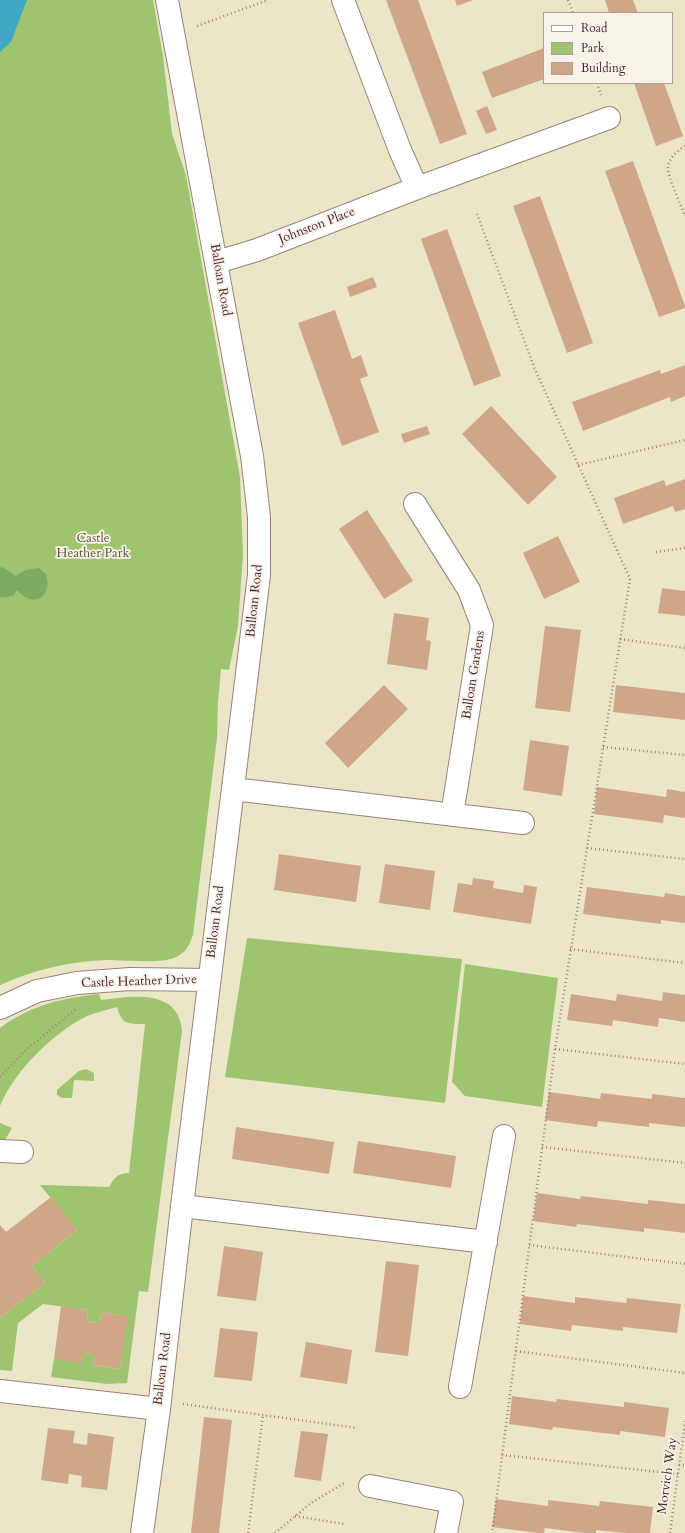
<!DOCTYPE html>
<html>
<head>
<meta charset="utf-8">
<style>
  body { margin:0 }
  #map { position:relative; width:685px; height:1533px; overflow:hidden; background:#ece6c9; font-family:Cardo,serif }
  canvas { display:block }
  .legend { position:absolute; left:543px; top:12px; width:130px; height:72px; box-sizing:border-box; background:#f7f3e8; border:1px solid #b29e9c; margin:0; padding:5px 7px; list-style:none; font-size:12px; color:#4a1f2b }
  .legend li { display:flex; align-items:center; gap:8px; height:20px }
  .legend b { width:20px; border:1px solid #b29e9c }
</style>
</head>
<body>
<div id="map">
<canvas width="685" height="1533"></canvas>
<ul class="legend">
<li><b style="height:5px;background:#fff"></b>Road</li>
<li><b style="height:11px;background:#9ec46f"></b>Park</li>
<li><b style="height:11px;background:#d0a689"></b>Building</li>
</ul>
</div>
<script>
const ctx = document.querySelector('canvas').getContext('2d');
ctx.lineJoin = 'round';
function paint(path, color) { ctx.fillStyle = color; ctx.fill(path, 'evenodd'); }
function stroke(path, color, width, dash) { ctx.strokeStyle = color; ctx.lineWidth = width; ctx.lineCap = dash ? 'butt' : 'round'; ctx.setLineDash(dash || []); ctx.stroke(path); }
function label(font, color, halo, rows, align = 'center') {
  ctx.font = font + ' Cardo,serif'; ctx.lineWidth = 3.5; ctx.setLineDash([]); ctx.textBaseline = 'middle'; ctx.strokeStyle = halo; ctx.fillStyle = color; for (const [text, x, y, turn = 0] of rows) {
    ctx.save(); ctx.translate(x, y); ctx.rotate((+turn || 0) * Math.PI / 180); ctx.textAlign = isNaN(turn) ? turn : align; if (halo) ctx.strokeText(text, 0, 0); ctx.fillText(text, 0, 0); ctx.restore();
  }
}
paint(new Path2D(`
  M 0,0 L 153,0 L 163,56 L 172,134 L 186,175 L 240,477 L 243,554 L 238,626 L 229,670 L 221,669 L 218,702 L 217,738 L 193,935 C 189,946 186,953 174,958 C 157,964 126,960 107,960 C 70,961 33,970 0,985 Z
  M 247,938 L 462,959 L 445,1103 L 225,1077 Z
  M 465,964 L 558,978 L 542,1107 L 465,1096 L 452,1082 Z
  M 99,994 L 101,1000 C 131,996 179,988 182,1031 L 148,1292 L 139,1291 L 127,1383 L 107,1384 L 51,1377 L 54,1359 L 81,1362 L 82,1353 L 95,1354 L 94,1365 L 120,1369 L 127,1316 L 101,1312 L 100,1323 L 87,1322 L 88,1310 L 43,1304 L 18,1323 L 12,1371 L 0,1370 L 0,1318 L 45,1283 L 32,1266 L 77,1230 L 40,1185 L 109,1187 C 114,1178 118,1173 129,1173 L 145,1024 C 128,1024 122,1025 117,1007 C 107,1010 97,1012 87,1016 C 53,1033 15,1070 0,1106 L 0,1028 C 31,1005 62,998 99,994 Z
  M 86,1069 L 94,1073 L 94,1081 L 74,1080 L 72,1098 L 62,1098 L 57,1095 L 57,1090 L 79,1071 Z
  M 0,1123 L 12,1128 L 5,1140 L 0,1140 Z`), '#9ec46f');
paint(new Path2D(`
  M 2,567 L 9,571 L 15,576 L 26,570 L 39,568 L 46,574 C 47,579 49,586 46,591 C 39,605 25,600 17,590 L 13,596 L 2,598 L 0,597 L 0,568 Z`), '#7eaa62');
paint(new Path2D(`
  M 0,0 L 27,0 L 11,42 L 0,52 Z`), '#42a7c2');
paint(new Path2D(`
  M 386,0 L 418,0 L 467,134 L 440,144 Z
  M 455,0 L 473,0 L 457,6 Z
  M 605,0 L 633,0 L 638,13 L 609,13 Z
  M 544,48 L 544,79 L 492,98 L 482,72 Z
  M 634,83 L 664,83 L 683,136 L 656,146 Z
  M 487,106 L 497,130 L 486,134 L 476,111 Z
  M 633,161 L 685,306 L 685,308 L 659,317 L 605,171 Z
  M 540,196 L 593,343 L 567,353 L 513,206 Z
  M 447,229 L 501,376 L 474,386 L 421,239 Z
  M 373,277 L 377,287 L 350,297 L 347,287 Z
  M 335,310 L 352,359 L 361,355 L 368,376 L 360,379 L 379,432 L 342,446 L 298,323 Z
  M 685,365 L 685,396 L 671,402 L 670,397 L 583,431 L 572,402 L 660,370 L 661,374 Z
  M 491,406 L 557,477 L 528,505 L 462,434 Z
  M 427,426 L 430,434 L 404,443 L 401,434 Z
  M 685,479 L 685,509 L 675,512 L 673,506 L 623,524 L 614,498 L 664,480 L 666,486 Z
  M 367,510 L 413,581 L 384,599 L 339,529 Z
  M 558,536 L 580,582 L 544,599 L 523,553 Z
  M 662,588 L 685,591 L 685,616 L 658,613 Z
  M 394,613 L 429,618 L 426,640 L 431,641 L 427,670 L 387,664 Z
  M 545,626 L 581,630 L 570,712 L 535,708 Z
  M 384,685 L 408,709 L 348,768 L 325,743 Z
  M 616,685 L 685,693 L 685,720 L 613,712 Z
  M 530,740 L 569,746 L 562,796 L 523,790 Z
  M 597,787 L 666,797 L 667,789 L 685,792 L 685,818 L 664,815 L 663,823 L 594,814 Z
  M 279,854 L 361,866 L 356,902 L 274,890 Z
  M 385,864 L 435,871 L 430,910 L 379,903 Z
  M 473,878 L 494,881 L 493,888 L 523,893 L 524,885 L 537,887 L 531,924 L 453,912 L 458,883 L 472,885 Z
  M 587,887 L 664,897 L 665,893 L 685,896 L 685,923 L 661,920 L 661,924 L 583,914 Z
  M 663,992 L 685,995 L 685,1022 L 659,1018 L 658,1027 L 613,1020 L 612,1026 L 567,1020 L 571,994 L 616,1001 L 617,994 L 662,1001 Z
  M 549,1092 L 600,1099 L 601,1093 L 652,1099 L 652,1094 L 685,1098 L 685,1127 L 649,1123 L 649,1127 L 598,1121 L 597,1127 L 545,1120 Z
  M 236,1127 L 334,1142 L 329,1174 L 232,1159 Z
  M 358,1141 L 456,1156 L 451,1188 L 353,1173 Z
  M 537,1193 L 580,1199 L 581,1196 L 648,1204 L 648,1200 L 685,1204 L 685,1233 L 644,1228 L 644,1232 L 577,1224 L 576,1227 L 533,1221 Z
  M 51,1197 L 77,1230 L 32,1266 L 45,1283 L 0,1318 L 0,1225 L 6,1232 Z
  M 224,1246 L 263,1252 L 256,1301 L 217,1296 Z
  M 386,1261 L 419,1265 L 408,1356 L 375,1352 Z
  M 523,1296 L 575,1303 L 575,1297 L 626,1303 L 627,1298 L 681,1304 L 677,1333 L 623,1327 L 623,1331 L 572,1325 L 571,1331 L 520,1324 Z
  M 61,1306 L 88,1310 L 87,1322 L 100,1323 L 101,1312 L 128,1316 L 120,1369 L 94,1365 L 95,1354 L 82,1353 L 81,1363 L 54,1359 Z
  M 220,1328 L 258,1332 L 252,1381 L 214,1377 Z
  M 306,1342 L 352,1350 L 347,1384 L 300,1377 Z
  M 512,1396 L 556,1402 L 557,1399 L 624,1407 L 624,1402 L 669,1408 L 665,1437 L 620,1431 L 620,1435 L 553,1427 L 552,1430 L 509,1424 Z
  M 204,1417 L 232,1420 L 219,1533 L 191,1533 Z
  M 48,1428 L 75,1431 L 73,1443 L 87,1445 L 88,1433 L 114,1437 L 107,1490 L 81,1487 L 82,1476 L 69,1474 L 68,1484 L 41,1480 Z
  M 301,1431 L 328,1434 L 321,1481 L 294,1477 Z
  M 496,1499 L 548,1506 L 548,1500 L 599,1506 L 600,1501 L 653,1507 L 650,1533 L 626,1533 L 596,1530 L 596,1533 L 584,1533 L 545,1528 L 544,1533 L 538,1533 L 492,1527 Z`), '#d0a689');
const minor = new Path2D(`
  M 343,0 L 400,150 L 417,188
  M 217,262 L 257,250 L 417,188 L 609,118
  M 415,504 L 469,590 L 482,625 L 452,815
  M 233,789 L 523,823
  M 0,1008 L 37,991 L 77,983 L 130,979 L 209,980
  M 0,1151 L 22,1152
  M 182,1206 L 486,1242
  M 460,1387 L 504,1136
  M 0,1391 L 159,1409
  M 370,1486 L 452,1502 L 446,1533
  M 142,1533 L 159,1409 L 182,1206 L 259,575 L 259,517 L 252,456 L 167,0`);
stroke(minor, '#9b827a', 24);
stroke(new Path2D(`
  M 568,0 L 573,13
  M 197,26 L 268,0
  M 597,83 L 601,95
  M 685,146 C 678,150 668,159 668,168 C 668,178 681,205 685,216
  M 477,214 L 534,367 L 630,579 L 555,1049 L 492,1533
  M 578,465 L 685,440
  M 656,552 L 685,548
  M 620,639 L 685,648
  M 603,747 L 685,755
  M 587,848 L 685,859
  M 570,949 L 685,963
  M 555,1049 L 685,1064
  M 0,1077 L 26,1050 L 76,1009
  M 542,1147 L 685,1163
  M 529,1245 L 685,1264
  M 516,1351 L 685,1373
  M 183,1404 L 357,1428
  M 502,1455 L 678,1474
  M 679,1465 L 685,1465
  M 295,1516 L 344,1524
  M 248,1533 L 263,1415
  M 275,1533 L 311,1503 L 346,1482
  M 670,1533 L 685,1421`), '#9b827a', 2.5, [1, 3]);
stroke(minor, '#fff', 22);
label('13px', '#4a1f2b', '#f7f3e8', [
  ["Johnston Place",317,226,-21],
  ["Balloan Road",220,280,80],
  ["Balloan Road",255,601,-84],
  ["Balloan Gardens",474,675,-81],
  ["Balloan Road",216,922,-83],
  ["Castle Heather Drive",139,982,-2],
  ["Balloan Road",163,1369,-83],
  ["Morvich Way",668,1476,-82]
]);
label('13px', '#63513f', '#f7f3e8', [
  ["Castle",93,539],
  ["Heather Park",93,554]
]);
</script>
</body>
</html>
